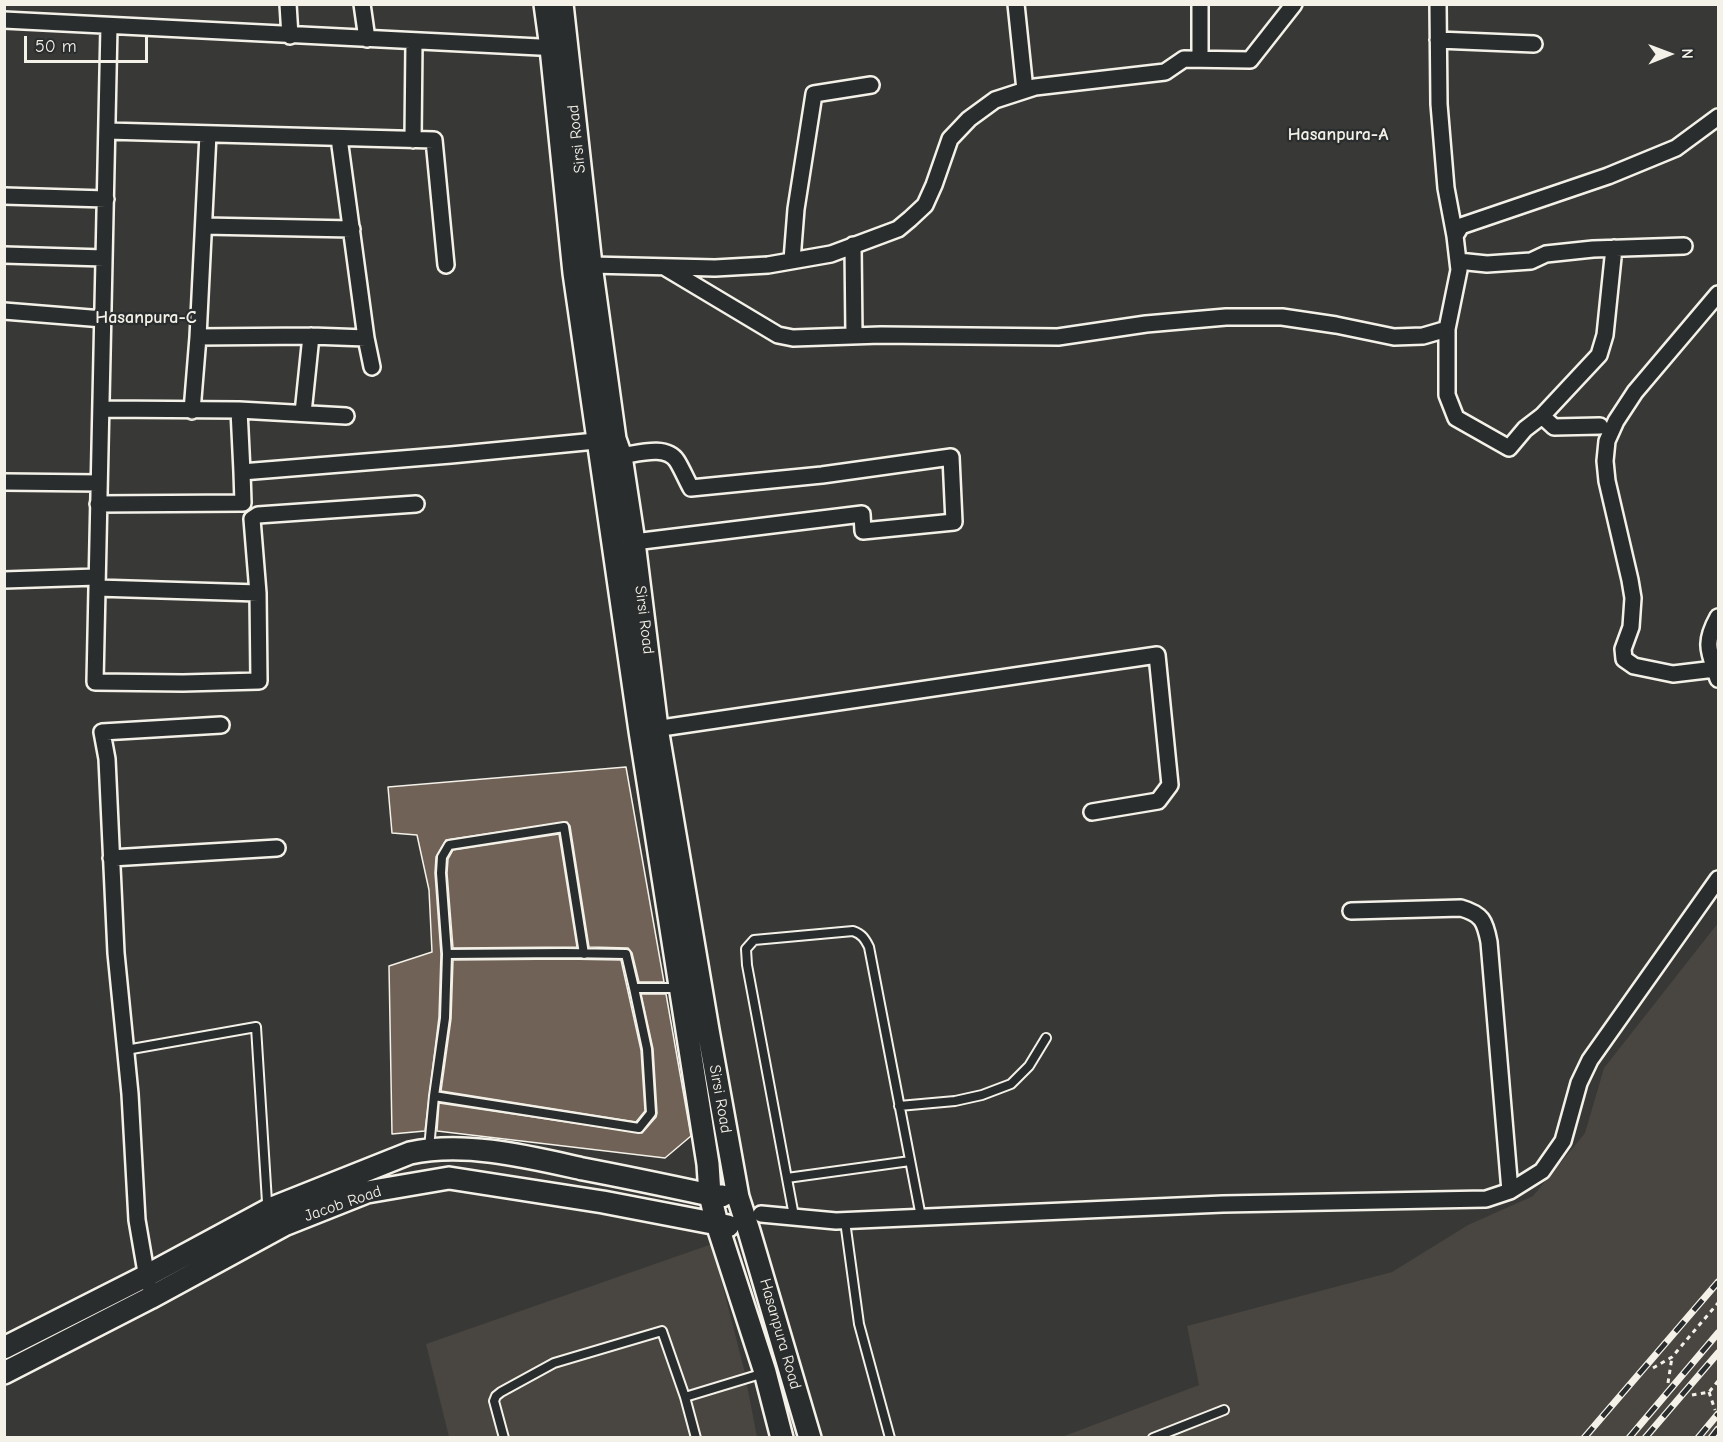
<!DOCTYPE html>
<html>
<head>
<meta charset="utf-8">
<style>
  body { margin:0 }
  #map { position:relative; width:1723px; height:1442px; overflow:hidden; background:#383836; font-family:"Comic Neue",sans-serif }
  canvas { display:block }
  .frame { position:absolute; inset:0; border:6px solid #f4f1e8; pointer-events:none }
  .north { position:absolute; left:1639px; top:24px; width:60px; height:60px; -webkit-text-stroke:4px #2a2d2e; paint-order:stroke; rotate:89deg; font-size:16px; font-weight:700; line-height:24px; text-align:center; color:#f4f1e8 }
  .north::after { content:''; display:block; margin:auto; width:21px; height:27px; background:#f4f1e8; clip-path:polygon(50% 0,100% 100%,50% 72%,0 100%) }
  .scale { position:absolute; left:24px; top:36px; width:124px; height:27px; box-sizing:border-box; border:3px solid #f4f1e8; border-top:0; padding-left:8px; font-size:18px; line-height:21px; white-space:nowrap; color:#f4f1e8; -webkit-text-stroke:4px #2a2d2e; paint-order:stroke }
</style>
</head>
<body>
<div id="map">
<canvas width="1723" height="1442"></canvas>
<div class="frame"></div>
<div class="north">N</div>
<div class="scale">50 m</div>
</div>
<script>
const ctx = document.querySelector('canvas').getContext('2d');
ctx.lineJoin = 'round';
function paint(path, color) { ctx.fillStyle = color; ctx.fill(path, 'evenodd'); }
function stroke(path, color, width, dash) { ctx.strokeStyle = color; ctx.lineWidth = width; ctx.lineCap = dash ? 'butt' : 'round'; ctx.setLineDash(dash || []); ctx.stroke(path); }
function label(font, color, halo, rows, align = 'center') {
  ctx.font = font + ' "Comic Neue",sans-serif'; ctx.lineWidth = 4.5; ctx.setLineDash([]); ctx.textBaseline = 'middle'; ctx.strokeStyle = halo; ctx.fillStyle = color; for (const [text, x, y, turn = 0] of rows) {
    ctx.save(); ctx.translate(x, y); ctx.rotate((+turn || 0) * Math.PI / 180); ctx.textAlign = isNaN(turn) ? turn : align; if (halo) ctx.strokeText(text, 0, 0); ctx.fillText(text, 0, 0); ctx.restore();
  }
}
paint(new Path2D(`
  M 1718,923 L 1718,1437 L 1059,1438 L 1199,1385 L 1187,1326 L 1392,1272 L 1468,1225 L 1533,1196 L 1585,1133 L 1604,1068 Z
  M 712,1244 L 744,1369 L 757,1437 L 449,1437 L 426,1344 Z`), '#494540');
const building = new Path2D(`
  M 626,767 L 664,982 L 639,982 L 632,953 L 628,948 L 589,947 L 570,826 L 567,822 L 446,840 L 436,857 L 435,873 L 441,954 L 439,1017 L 425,1131 L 392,1134 L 389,966 L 432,952 L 429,890 L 417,835 L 392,833 L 388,787 Z
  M 559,834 L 577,947 L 453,948 L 447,873 L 448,859 L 453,850 Z
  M 565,959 L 621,960 L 641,1050 L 645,1111 L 636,1122 L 441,1091 L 451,1019 L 453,960 Z
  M 641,994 L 666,994 L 691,1136 L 665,1158 L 437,1131 L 439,1103 L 642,1133 L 656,1117 L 657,1113 L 653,1049 Z`);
paint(building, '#706257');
stroke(building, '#f4f1e8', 1.5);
const lane = new Path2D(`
  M 447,954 L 441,873 L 442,857 L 449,845 L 564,827 L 584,954
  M 126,1050 L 256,1027 L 267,1202 L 271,1207
  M 434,1096 L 639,1128 L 651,1113 L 647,1049 L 634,988 L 679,988
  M 899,1106 L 955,1101 L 982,1095 L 1011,1084 L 1029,1066 L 1046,1038
  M 429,1148 L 434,1096 L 445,1018 L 447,954 L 565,953 L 626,954 L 634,988
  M 787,1178 L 910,1161
  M 794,1216 L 747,965 L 746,949 L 754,940 L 853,931 C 862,934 865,939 869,947 L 921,1217
  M 845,1221 L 859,1324 L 890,1438
  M 685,1397 L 764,1373
  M 504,1438 L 494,1401 L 496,1396 L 501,1392 L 554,1363 L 662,1331 L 685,1397 L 696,1438
  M 1153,1438 L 1224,1410`);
const street = new Path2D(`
  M 288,4 L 290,36
  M 362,4 L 367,39
  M 1016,4 L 1025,90
  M 1200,4 L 1200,59
  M 1438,4 L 1439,104 L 1446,188 L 1455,236
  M 4,20 L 559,48
  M 1438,40 L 1534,44
  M 107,131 L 434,140 L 446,265
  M 413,140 L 414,42
  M 4,196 L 106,199
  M 204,226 L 352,229
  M 853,245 L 854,336
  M 1614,248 L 1605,335 L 1599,355 L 1542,416 L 1525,429 L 1509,448 L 1456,418 L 1447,395 L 1447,329 L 1459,270 L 1455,236 L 1461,226 L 1608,176 L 1676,148 L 1718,117
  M 4,255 L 104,258
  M 792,260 L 796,209 L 814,94 L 871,85
  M 1458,261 L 1487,264 L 1531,261 L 1546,254 L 1593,249 L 1684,246
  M 591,265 L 715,268 L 768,265 L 831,254 L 898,229 L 910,219 L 925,205 L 934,185 L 950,139 L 969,119 L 995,100 L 1035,87 L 1165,72 L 1184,59 L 1250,60 L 1294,4
  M 666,268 L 778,335 L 793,338 L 881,335 L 1058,337 L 1146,324 L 1226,317 L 1282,317 L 1336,325 L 1394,337 L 1423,336 L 1447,329
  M 4,311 L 103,319
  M 198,337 L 208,134
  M 366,338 L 372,367
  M 101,409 L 239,410 L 242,472
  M 239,410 L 346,416
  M 192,411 L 198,337 L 311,336 L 366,338 L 339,138
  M 303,413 L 311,336
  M 1542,416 L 1554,427 L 1600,426
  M 621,456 C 637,454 666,444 677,461 C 682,469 686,479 691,488 L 822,475 L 951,457 L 954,522 L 863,531 L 862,514 L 634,542
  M 4,482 L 99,483
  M 98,504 L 243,503 L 242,472 L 451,455 L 606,440
  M 4,580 L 97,577
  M 97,588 L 258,593 L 259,681 L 183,683 L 95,682 L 109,26
  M 258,593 L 252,519 L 258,515 L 416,504
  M 1718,617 C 1703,644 1709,651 1718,679
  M 1715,669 L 1673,674 L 1634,666 L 1624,659 L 1623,649 L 1631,627 L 1633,598 L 1630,580 L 1607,481 L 1605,461 L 1607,441 L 1616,421 L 1635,392 L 1718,294
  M 648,730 L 1157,655 L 1170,785 L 1158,801 L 1092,812
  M 111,858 L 277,848
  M 1351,911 L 1461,908 C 1482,914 1485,921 1489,942 L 1510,1191
  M 761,1214 L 836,1221 L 1223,1204 L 1486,1199 L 1510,1191 L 1542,1171 L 1563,1141 L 1579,1083 L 1590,1060 L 1718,879
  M 148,1284 L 137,1220 L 130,1094 L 116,953 L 107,759 L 102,732 L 221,725`);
const secondary = new Path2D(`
  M 545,4 L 551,48 L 574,273 L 640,731 L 708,1164 L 710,1195 L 717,1224 L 765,1372 L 782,1438
  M 562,4 L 591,265 L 615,439 L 621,456 L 634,542 L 657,728 L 708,1030 L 738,1197 L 749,1231 L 810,1438
  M 4,1348 L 146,1276 L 272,1208 L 410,1153 C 465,1141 529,1157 583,1169 C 625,1177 668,1186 710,1195 L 722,1196
  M 4,1373 L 150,1298 L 284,1225 L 367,1192 L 449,1178 L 603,1202 L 728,1226`);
stroke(lane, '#f4f1e8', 12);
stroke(street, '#f4f1e8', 20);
stroke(secondary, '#f4f1e8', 26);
stroke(new Path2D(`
  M 1653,1368 L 1672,1357 L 1718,1303
  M 1668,1383 L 1672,1357
  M 1709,1392 L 1715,1410
  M 1692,1395 L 1709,1392 L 1718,1381`), '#f4f1e8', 3, [4.5, 4.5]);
stroke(lane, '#2a2d2e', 8);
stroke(street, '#2a2d2e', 15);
stroke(secondary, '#2a2d2e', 21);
const rail = new Path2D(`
  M 1584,1438 L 1718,1282
  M 1629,1438 L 1718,1333
  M 1645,1438 L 1718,1353
  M 1698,1438 L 1718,1414
  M 1711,1438 L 1718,1429`);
stroke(rail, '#f4f1e8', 7);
stroke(rail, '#2a2d2e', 4.5, [14]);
label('16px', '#f4f1e8', '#2a2d2e', [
  ["Sirsi Road",577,139,-96],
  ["Sirsi Road",644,620,83],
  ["Sirsi Road",720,1099,80],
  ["Jacob Road",343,1204,-19],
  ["Hasanpura Road",780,1334,74]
]);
label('bold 18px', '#f4f1e8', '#2a2d2e', [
  ["Hasanpura-A",1338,135],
  ["Hasanpura-C",146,318]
]);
</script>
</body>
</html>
